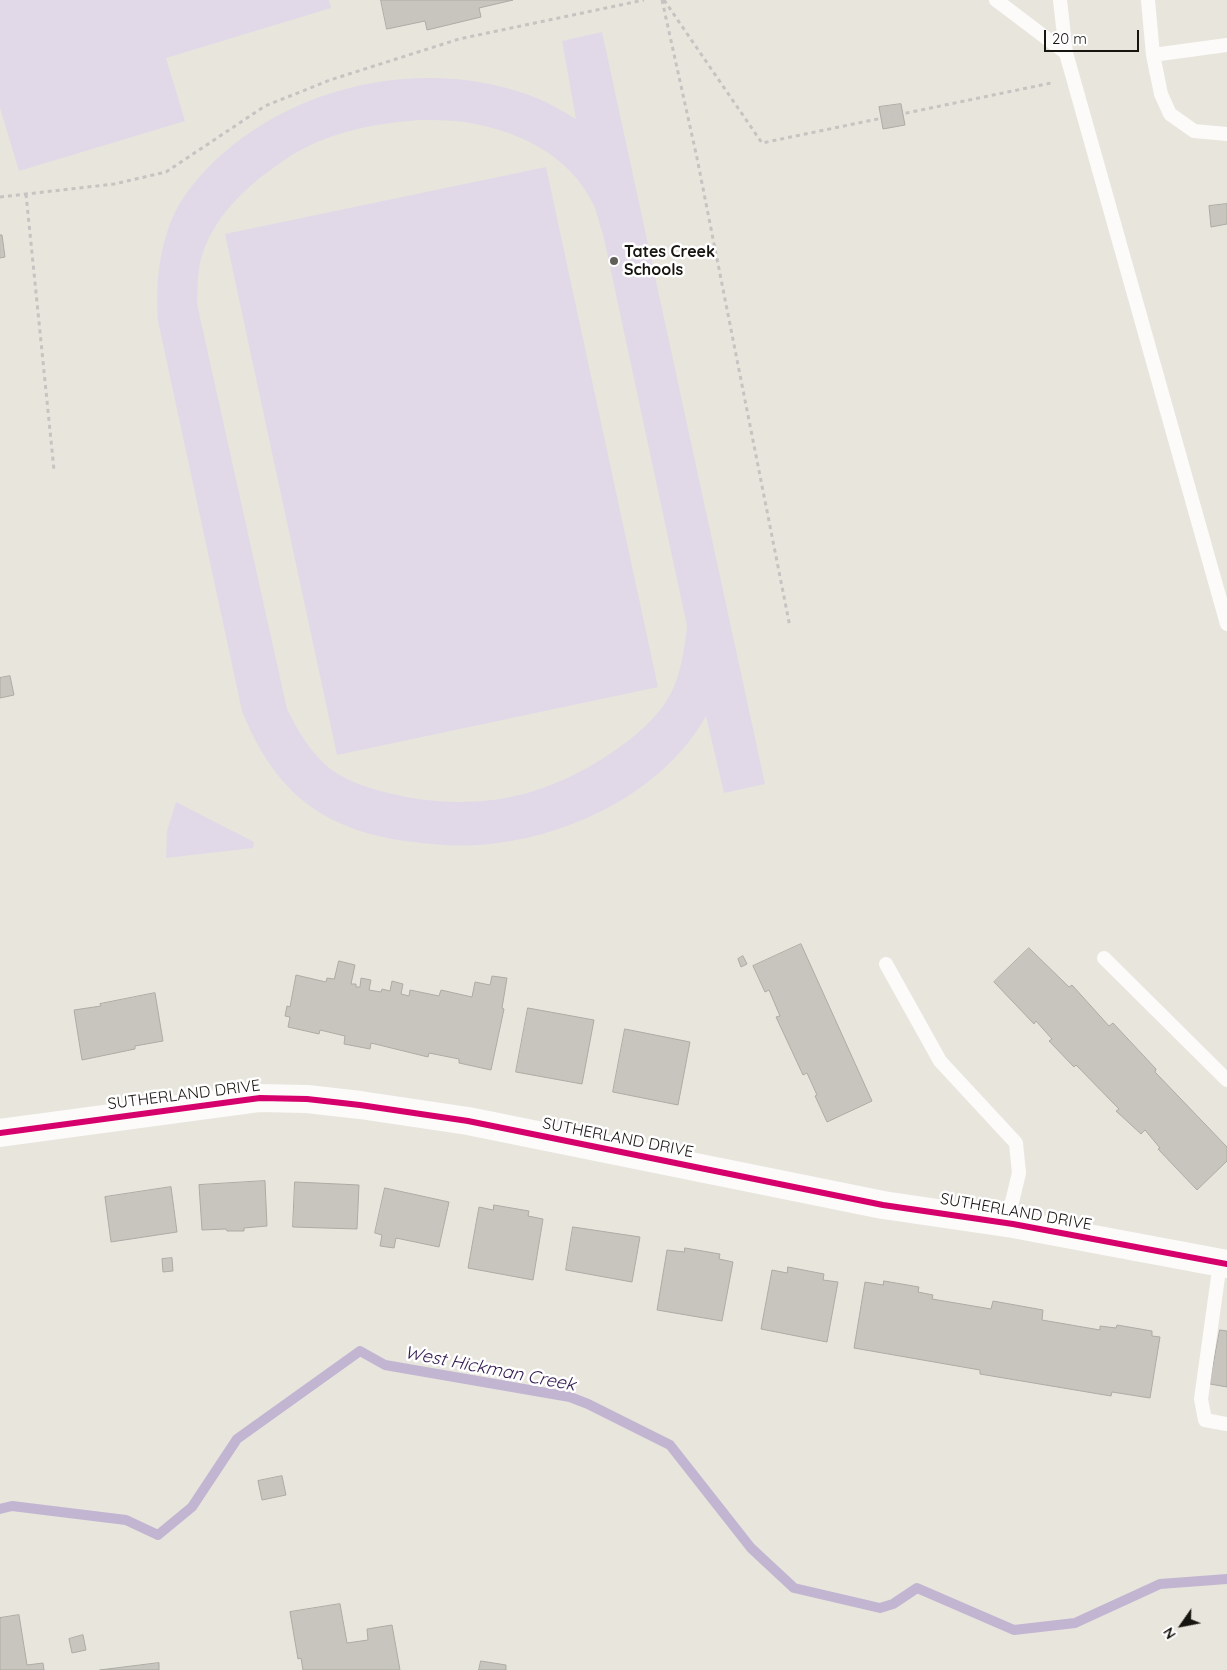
<!DOCTYPE html>
<html>
<head>
<meta charset="utf-8">
<style>
  body { margin:0 }
  #map { position:relative; width:1227px; height:1670px; overflow:hidden; background:#e8e5dd; font-family:Quicksand,sans-serif }
  canvas { display:block }
  .north { position:absolute; left:1157px; top:1600px; width:50px; height:50px; -webkit-text-stroke:4px #fff; paint-order:stroke; rotate:237deg; font-size:14px; font-weight:700; line-height:20px; text-align:center; color:#171510 }
  .north::after { content:''; display:block; margin:auto; width:18px; height:22px; background:#171510; clip-path:polygon(50% 0,100% 100%,50% 72%,0 100%) }
  .scale { position:absolute; left:1044px; top:30px; width:95px; height:22px; box-sizing:border-box; border:2px solid #171510; border-top:0; padding-left:6px; font-size:15px; line-height:18px; white-space:nowrap; color:#171510; -webkit-text-stroke:4px #fff; paint-order:stroke }
</style>
</head>
<body>
<div id="map">
<canvas width="1227" height="1670"></canvas>
<div class="north">N</div>
<div class="scale">20 m</div>
</div>
<script>
const ctx = document.querySelector('canvas').getContext('2d');
ctx.lineJoin = 'round';
function paint(path, color) { ctx.fillStyle = color; ctx.fill(path, 'evenodd'); }
function stroke(path, color, width, dash) { ctx.strokeStyle = color; ctx.lineWidth = width; ctx.lineCap = dash ? 'butt' : 'round'; ctx.setLineDash(dash || []); ctx.stroke(path); }
function label(font, color, halo, rows, align = 'center') {
  ctx.font = font + ' Quicksand,sans-serif'; ctx.lineWidth = 5; ctx.setLineDash([]); ctx.textBaseline = 'middle'; ctx.strokeStyle = halo; ctx.fillStyle = color; for (const [text, x, y, turn = 0] of rows) {
    ctx.save(); ctx.translate(x, y); ctx.rotate((+turn || 0) * Math.PI / 180); ctx.textAlign = isNaN(turn) ? turn : align; if (halo) ctx.strokeText(text, 0, 0); ctx.fillText(text, 0, 0); ctx.restore();
  }
}
paint(new Path2D(`
  M 0,0 L 329,0 L 331,8 L 166,58 L 185,121 L 19,171 L 0,108 Z
  M 602,32 L 765,784 L 724,793 L 706,716 C 666,788 578,833 497,843 C 470,847 442,846 414,842 C 376,838 337,827 306,803 C 276,780 256,746 242,711 L 158,321 C 156,285 158,255 171,221 C 181,196 201,173 221,155 C 302,83 426,58 529,95 C 546,101 561,110 576,119 L 562,41 ZM 420,120 C 432,120 444,120 455,121 C 512,127 571,153 595,208 C 598,217 600,226 603,234 L 687,626 C 684,653 680,682 664,705 C 647,728 625,744 602,759 C 540,798 478,810 406,797 C 383,792 358,786 338,774 C 314,759 299,733 287,709 L 197,304 C 198,289 197,273 201,259 C 211,224 234,199 261,177 C 269,171 277,165 286,159 C 324,133 375,123 420,120 Z
  M 546,167 L 658,687 L 337,755 L 225,234 Z
  M 176,802 L 254,842 L 253,848 L 166,858 L 167,831 Z`), '#e1d9e7');
stroke(new Path2D(`
  M 0,1509 L 12,1506 L 126,1520 L 158,1535 L 192,1507 L 237,1439 L 360,1351 L 385,1365 L 570,1397 L 588,1404 L 670,1445 L 751,1548 L 794,1588 L 880,1608 L 893,1604 L 917,1588 L 1014,1630 L 1075,1623 L 1160,1584 L 1227,1579`), '#c2b5d1', 10);
const building = new Path2D(`
  M 381,0 L 513,0 L 479,8 L 481,17 L 427,30 L 425,21 L 387,29 Z
  M 901,104 L 905,125 L 883,129 L 879,107 Z
  M 1227,204 L 1227,224 L 1211,227 L 1209,206 Z
  M 0,235 L 2,235 L 5,257 L 0,258 Z
  M 10,676 L 14,695 L 0,698 L 0,678 Z
  M 801,944 L 872,1101 L 827,1122 L 815,1096 L 817,1095 L 807,1073 L 803,1075 L 776,1017 L 780,1016 L 769,990 L 765,992 L 753,966 Z
  M 1029,948 L 1069,987 L 1072,985 L 1109,1026 L 1113,1023 L 1156,1069 L 1155,1072 L 1227,1147 L 1227,1161 L 1197,1190 L 1158,1149 L 1160,1148 L 1145,1130 L 1141,1134 L 1116,1111 L 1119,1109 L 1076,1065 L 1074,1067 L 1049,1041 L 1052,1039 L 1036,1021 L 1034,1024 L 994,982 Z
  M 743,956 L 747,964 L 741,967 L 738,959 Z
  M 339,961 L 355,965 L 351,984 L 356,984 L 356,987 L 360,987 L 361,978 L 371,980 L 369,990 L 381,992 L 382,989 L 390,991 L 392,981 L 403,984 L 401,994 L 409,996 L 410,990 L 439,996 L 441,990 L 472,997 L 475,982 L 490,985 L 492,976 L 507,978 L 502,1008 L 504,1009 L 491,1070 L 459,1063 L 459,1059 L 429,1053 L 428,1057 L 371,1043 L 370,1049 L 344,1044 L 345,1036 L 320,1030 L 319,1034 L 288,1027 L 290,1017 L 285,1016 L 287,1006 L 290,1007 L 296,975 L 326,982 L 327,978 L 334,979 Z
  M 155,993 L 163,1041 L 135,1046 L 135,1049 L 82,1060 L 74,1010 L 101,1006 L 100,1004 Z
  M 528,1008 L 594,1020 L 582,1084 L 516,1072 Z
  M 625,1029 L 690,1042 L 678,1105 L 613,1092 Z
  M 265,1181 L 267,1226 L 244,1228 L 244,1231 L 227,1231 L 226,1229 L 202,1230 L 199,1185 Z
  M 295,1182 L 359,1185 L 357,1229 L 293,1227 Z
  M 171,1187 L 177,1232 L 111,1242 L 105,1197 Z
  M 385,1188 L 449,1202 L 439,1247 L 396,1238 L 394,1248 L 380,1246 L 382,1235 L 375,1233 Z
  M 494,1205 L 529,1211 L 528,1216 L 543,1219 L 533,1280 L 468,1268 L 479,1207 L 493,1210 Z
  M 573,1227 L 640,1237 L 632,1282 L 566,1270 Z
  M 685,1248 L 720,1254 L 719,1259 L 733,1262 L 722,1321 L 657,1310 L 667,1250 L 684,1252 Z
  M 172,1258 L 173,1271 L 163,1272 L 162,1259 Z
  M 788,1267 L 824,1274 L 823,1280 L 838,1282 L 827,1342 L 761,1329 L 772,1270 L 787,1273 Z
  M 884,1281 L 919,1287 L 918,1292 L 933,1295 L 932,1299 L 991,1309 L 993,1301 L 1043,1310 L 1042,1320 L 1100,1330 L 1100,1326 L 1116,1328 L 1117,1325 L 1152,1331 L 1152,1336 L 1160,1337 L 1150,1398 L 1112,1392 L 1111,1396 L 980,1374 L 980,1370 L 854,1348 L 865,1282 L 883,1285 Z
  M 1220,1330 L 1227,1331 L 1227,1387 L 1210,1384 Z
  M 282,1476 L 286,1495 L 262,1500 L 258,1481 Z
  M 340,1604 L 347,1643 L 368,1640 L 367,1629 L 392,1625 L 400,1670 L 303,1670 L 301,1658 L 298,1659 L 290,1612 Z
  M 19,1615 L 27,1665 L 43,1663 L 44,1670 L 0,1670 L 0,1618 Z
  M 83,1635 L 86,1650 L 72,1653 L 69,1639 Z
  M 481,1661 L 506,1665 L 506,1670 L 479,1670 Z
  M 159,1663 L 159,1670 L 100,1670 Z`);
paint(building, '#c7c5be');
stroke(building, '#adaba4', 1);
stroke(new Path2D(`
  M 662,0 L 697,158 L 790,627
  M 664,0 L 762,143 L 1051,83
  M 26,194 L 54,470
  M 0,197 L 114,184 L 166,172 L 265,106 L 330,80 L 459,39 L 644,0`), '#c5c4c1', 3, [4, 4]);
stroke(new Path2D(`
  M 996,0 L 1066,53
  M 1060,0 L 1066,53 L 1227,624
  M 1148,0 L 1153,55 L 1161,94 L 1170,114 L 1194,131 L 1227,134
  M 1153,55 L 1227,45
  M 1104,958 L 1227,1080
  M 886,964 L 940,1061 L 1016,1143 L 1019,1173 L 1007,1223
  M 1220,1263 L 1201,1399 L 1205,1420 L 1227,1424`), '#fcfbfa', 14);
stroke(new Path2D(`
  M 0,1133 L 260,1098 L 307,1099 L 360,1105 L 468,1121 L 883,1205 L 1013,1224 L 1227,1264`), '#fcfbfa', 28);
stroke(new Path2D(`
  M 0,1133 L 260,1098 L 307,1099 L 360,1105 L 468,1121 L 883,1205 L 1013,1224 L 1227,1264`), '#d6006c', 6);
for (const [x, y, r, color] of [
  [614,261,5,"#605e58"]
]) { const dot = new Path2D(); dot.arc(x, y, r, 0, 2 * Math.PI); ctx.fillStyle = color; ctx.fill(dot); stroke(dot, '#fff', 2); }
label('bold 16px', '#171510', '#fff', [
  ["Tates Creek",624,252],
  ["Schools",624,270]
], 'left');
label('16px', '#171510', '#fff', [
  ["SUTHERLAND DRIVE",184,1095,-7],
  ["SUTHERLAND DRIVE",618,1138,11],
  ["SUTHERLAND DRIVE",1016,1212,10]
]);
label('italic 18px', '#331a50', '#fff', [
  ["West Hickman Creek",490,1369,11]
]);
</script>
</body>
</html>
